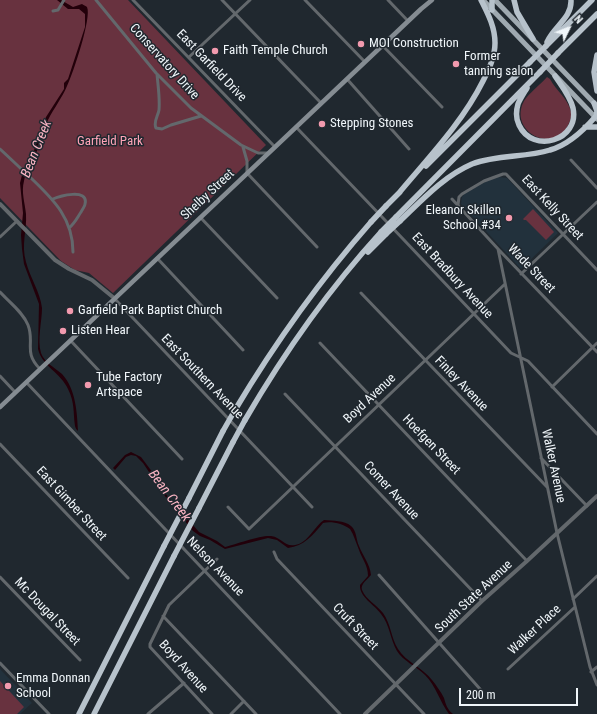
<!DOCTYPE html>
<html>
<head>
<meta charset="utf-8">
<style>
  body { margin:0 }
  #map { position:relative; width:597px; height:714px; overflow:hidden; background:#20282f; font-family:"Roboto Condensed",sans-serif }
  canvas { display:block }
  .north { position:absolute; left:549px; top:8px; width:40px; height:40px; -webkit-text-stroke:3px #20282f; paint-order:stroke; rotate:47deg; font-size:11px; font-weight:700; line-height:16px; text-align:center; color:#f0f6fa }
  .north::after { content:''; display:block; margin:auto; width:14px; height:18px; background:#f0f6fa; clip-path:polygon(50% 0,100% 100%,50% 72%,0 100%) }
  .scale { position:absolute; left:459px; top:688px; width:119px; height:18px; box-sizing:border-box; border:2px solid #f0f6fa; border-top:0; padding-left:5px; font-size:12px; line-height:14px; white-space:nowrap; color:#f0f6fa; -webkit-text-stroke:3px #20282f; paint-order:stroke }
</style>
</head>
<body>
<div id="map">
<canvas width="597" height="714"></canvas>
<div class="north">N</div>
<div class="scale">200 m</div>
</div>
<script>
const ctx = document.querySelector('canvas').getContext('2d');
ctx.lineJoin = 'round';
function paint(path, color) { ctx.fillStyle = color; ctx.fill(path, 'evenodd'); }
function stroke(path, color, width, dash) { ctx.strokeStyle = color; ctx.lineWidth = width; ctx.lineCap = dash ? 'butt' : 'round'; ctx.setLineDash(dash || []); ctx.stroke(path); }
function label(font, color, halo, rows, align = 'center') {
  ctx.font = font + ' "Roboto Condensed",sans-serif'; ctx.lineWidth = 3; ctx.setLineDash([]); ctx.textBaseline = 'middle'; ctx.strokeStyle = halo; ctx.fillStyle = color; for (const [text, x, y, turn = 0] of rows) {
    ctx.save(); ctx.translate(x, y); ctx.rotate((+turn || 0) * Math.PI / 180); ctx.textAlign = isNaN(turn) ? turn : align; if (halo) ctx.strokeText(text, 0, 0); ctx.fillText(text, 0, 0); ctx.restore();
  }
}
paint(new Path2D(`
  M 498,177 L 507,178 L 558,233 L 521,269 L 461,204 L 462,197 L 464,194 L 490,179 Z
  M 0,669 L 32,703 L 20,714 L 0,714 Z`), '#22313c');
paint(new Path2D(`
  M 0,0 L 128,0 L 266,145 L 113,293 L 89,273 L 75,270 L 61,261 L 0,198 Z
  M 547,77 L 550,79 C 556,91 568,98 571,112 C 572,117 570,122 567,127 C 552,154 508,131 524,101 C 528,94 541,84 547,77 Z
  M 533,209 L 554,232 L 546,240 L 526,220 L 524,220 L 523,219 Z
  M 0,681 L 24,707 L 17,714 L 0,714 Z`), '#68323f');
paint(new Path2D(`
  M 57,0 L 61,0 L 73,7 L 82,4 C 83,5 86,6 87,7 C 92,17 73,74 67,86 C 62,98 54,108 48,120 C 45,126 43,133 40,139 C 39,143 38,148 37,151 C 32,160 26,170 24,181 C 21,192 25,203 26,214 C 27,231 21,244 26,262 C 30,278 40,291 42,308 C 42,321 37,340 41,353 C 44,362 55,368 62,374 C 76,389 77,413 78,431 C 76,429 76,429 75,426 C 73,412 75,403 68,389 C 61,373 42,366 38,349 L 39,304 L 24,264 L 22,249 L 21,235 L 23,213 L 20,183 L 22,175 L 34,151 L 36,141 L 46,117 L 64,89 L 64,83 L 68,79 L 85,27 L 85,14 L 79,9 L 68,9 Z
  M 131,452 L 141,457 L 159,481 L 164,492 L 199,532 L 217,541 L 225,547 C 236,544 261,535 271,536 C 284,538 284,549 299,544 C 309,540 315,526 324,520 C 333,521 344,520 351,526 C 357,531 356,540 359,546 C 363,556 370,564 371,575 C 368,579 360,584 362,590 C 366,600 377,605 383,613 C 391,624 391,638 398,649 C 406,662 423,668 432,680 C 436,685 441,692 444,698 C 446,705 447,709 453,714 L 449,714 C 440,702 436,686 425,675 C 416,666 403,661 397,651 C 390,639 390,625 381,614 C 375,605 359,597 360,585 L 368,576 C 368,565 362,559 359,550 C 356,543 354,535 350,529 C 343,524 332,521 323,523 C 313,535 304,546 288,548 L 277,540 L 268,538 L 225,549 L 210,540 L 200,536 L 193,531 L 169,502 L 143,463 L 136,456 L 131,455 L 126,457 L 115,470 L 113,468 L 125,455 Z`), '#22000a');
stroke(new Path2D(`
  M 96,0 L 156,73 L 191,108 L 241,145 L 258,153 L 267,153
  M 133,0 L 275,147
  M 222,0 L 321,103
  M 305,0 L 365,62
  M 388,0 L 408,21
  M 53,11 L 58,10 L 64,0
  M 382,45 L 442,107
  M 189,57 L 250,0
  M 157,74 C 158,86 160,98 159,110 C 158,116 153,122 156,128 L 162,129 L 171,125 L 201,116
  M 347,79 L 409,149
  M 296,127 L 404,240 L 511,353 L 528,361 L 597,434
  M 243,147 L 247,161 L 247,173 L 317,247
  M 0,149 C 11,159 21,169 32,179 C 54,200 73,219 73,252
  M 571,160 L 597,188
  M 53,199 C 59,196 89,188 85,204 C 85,206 82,210 81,212 C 77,218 75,223 69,228
  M 452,199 L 499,250 L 597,352
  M 458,205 L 459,197 L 462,194 L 484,181 L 503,174 L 506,174 L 597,270
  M 200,217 L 277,298
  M 0,237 L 17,221
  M 498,249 L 557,533 L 590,667 L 597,685
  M 157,258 L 243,350
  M 521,274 L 597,202
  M 0,292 C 9,302 23,312 28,325 C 35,343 23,352 40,369
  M 361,293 L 547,487
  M 114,298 L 312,507
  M 70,340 L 182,459
  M 320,343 L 527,561
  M 0,376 L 15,392
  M 26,382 L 340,714
  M 552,387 L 597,343
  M 285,394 L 482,601
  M 0,444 L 128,578
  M 541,458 L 587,506
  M 228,507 L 249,529 L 505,284
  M 274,552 L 277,559 L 424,714
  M 379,575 L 480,689
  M 0,577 L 80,660
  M 573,599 L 597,576
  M 163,616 L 256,714
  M 0,663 L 49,714
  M 508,669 L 575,607
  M 591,672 L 597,667
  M 148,714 L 184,683
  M 212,714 L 150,647 L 150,644 L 169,605 L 217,559
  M 231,714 L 244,701`), '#63686c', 3);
stroke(new Path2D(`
  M 0,204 L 55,260 L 69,269 L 92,280 L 114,298
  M 365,714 L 482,601 L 527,561 L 597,496`), '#63686c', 4);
stroke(new Path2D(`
  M 0,407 L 421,9 L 432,0`), '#858c92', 4.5);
stroke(new Path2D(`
  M 483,0 L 597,119
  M 495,0 L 596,105`), '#9fa9b0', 5);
stroke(new Path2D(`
  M 492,0 L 492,10
  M 514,0 L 517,12 L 533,39
  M 547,42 C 554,26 572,18 571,0
  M 546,46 L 592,0
  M 558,53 L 597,14
  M 597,55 L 594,72 L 597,91
  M 527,88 C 524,93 520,99 518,104 C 516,111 516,119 519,125 C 533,155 580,140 573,108 C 570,96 561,85 555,76
  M 585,127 L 597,127
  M 426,166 L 530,62
  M 399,193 C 429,157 462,123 483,81 C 489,69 495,57 495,43 C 495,27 488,14 481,0
  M 386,206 L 400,192
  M 396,217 L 540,72
  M 400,221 C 422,200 444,176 472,164 C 498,154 525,158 550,150 C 568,145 584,130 596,116 L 597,111 L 594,103
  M 368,252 L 386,234
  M 235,410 C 275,343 320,280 371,222
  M 245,420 C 284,353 329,289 381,232
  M 189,498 L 223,431
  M 199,508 L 233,442
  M 79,714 L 164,546
  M 94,714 L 174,556`), '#b7c2cb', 5.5);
stroke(new Path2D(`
  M 530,62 L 546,46
  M 540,72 L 558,53
  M 371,222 L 386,206
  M 381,232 L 396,217
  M 386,234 L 400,221
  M 223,431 L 235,410
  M 233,442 L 245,420
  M 164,546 L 189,498
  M 174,556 L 199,508`), '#b7c2cb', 5.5);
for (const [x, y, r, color] of [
  [361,44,4,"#f29aae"],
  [215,51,4,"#f29aae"],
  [456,64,4,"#f29aae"],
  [322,124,4,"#f29aae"],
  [509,218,4,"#f29aae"],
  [70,311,4,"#f29aae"],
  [63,331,4,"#f29aae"],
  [88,385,4,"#f29aae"],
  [8,686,4,"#f29aae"]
]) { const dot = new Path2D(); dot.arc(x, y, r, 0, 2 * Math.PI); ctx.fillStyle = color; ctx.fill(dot); stroke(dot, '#20282f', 1.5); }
label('13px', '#f0f6fa', '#20282f', [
  ["MOI Construction",369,44],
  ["Faith Temple Church",223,51],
  ["Former",464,57],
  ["tanning salon",464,72],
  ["Stepping Stones",330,124],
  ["Eleanor Skillen",501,211,"right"],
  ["School #34",501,226,"right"],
  ["Garfield Park Baptist Church",78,311],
  ["Listen Hear",71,331],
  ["Tube Factory",96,378],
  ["Artspace",96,393],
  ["Emma Donnan",16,679],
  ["School",16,694]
], 'left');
label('13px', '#f0f6fa', '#20282f', [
  ["Conservatory Drive",164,62,48],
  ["East Garfield Drive",211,66,46],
  ["Shelby Street",208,195,-43],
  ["East Kelly Street",552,208,47],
  ["Wade Street",531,269,46],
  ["East Bradbury Avenue",452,276,47],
  ["East Southern Avenue",202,377,46],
  ["Finley Avenue",461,384,46],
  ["Boyd Avenue",370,399,-43],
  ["Hoefgen Street",431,445,46],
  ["Walker Avenue",553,466,78],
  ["Comer Avenue",391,491,47],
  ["East Gimber Street",71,504,47],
  ["Nelson Avenue",215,567,46],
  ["South State Avenue",474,597,-43],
  ["Mc Dougal Street",47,612,46],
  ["Cruft Street",355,627,46],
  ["Walker Place",535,630,-43],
  ["Boyd Avenue",183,667,48]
]);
label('13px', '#ffa4b8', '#20282f', [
  ["Garfield Park",110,142]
]);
label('italic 14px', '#fbb5c4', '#20282f', [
  ["Bean Creek",37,149,-68],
  ["Bean Creek",169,496,53]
]);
</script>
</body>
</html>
